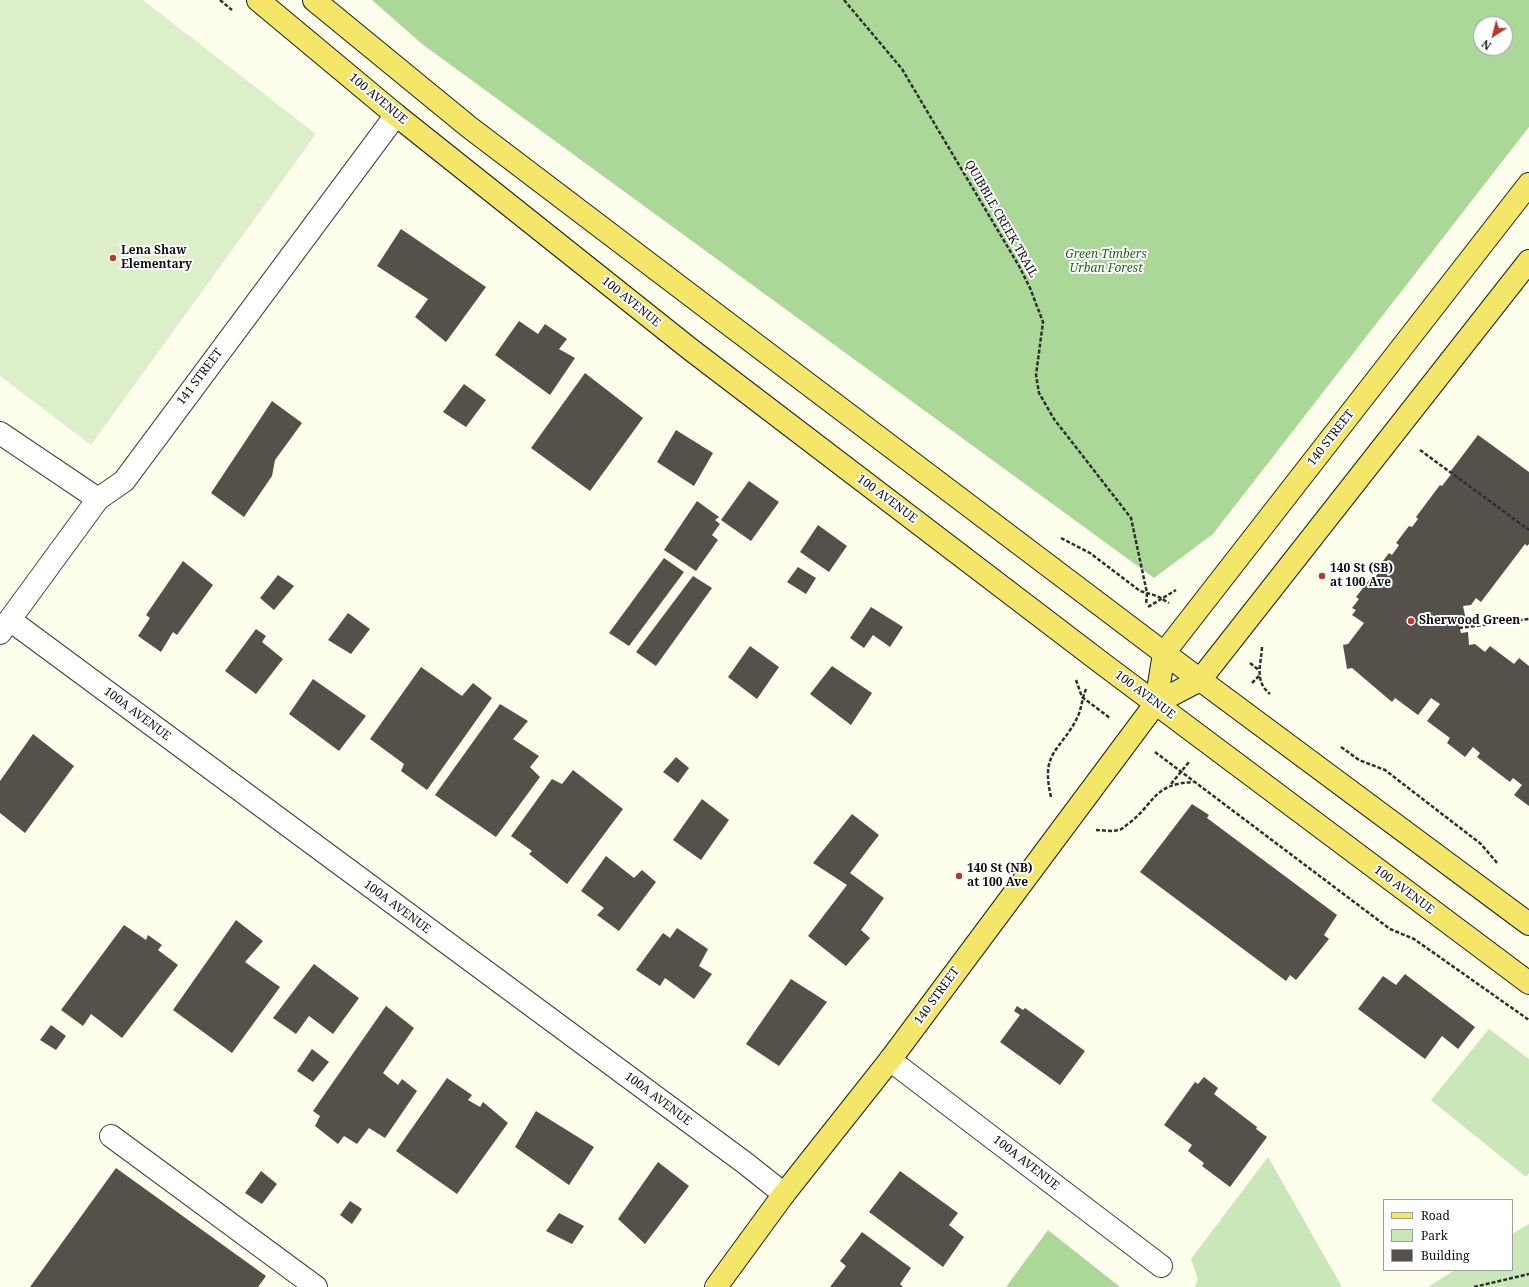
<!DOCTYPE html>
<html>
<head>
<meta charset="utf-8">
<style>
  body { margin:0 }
  #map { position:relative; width:1529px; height:1287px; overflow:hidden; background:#fefeed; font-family:"Noto Serif",serif }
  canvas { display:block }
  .legend { position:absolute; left:1383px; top:1199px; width:130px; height:72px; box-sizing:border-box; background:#fff; border:1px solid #9e9e9e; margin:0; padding:5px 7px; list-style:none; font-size:12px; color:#0d0d0d }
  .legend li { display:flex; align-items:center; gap:8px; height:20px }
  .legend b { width:20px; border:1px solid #9e9e9e }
  .north { position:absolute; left:1473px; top:16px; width:40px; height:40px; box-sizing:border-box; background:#fff; border:1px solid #9e9e9e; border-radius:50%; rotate:216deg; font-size:11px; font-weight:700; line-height:16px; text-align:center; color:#0d0d0d }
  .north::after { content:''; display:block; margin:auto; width:14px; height:18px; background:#b7392a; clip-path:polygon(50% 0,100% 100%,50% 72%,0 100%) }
</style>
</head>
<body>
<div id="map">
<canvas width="1529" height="1287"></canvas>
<ul class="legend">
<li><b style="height:5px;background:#f3e669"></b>Road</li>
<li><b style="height:11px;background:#c9e7b8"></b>Park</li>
<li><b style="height:11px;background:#55504a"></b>Building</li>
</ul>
<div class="north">N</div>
</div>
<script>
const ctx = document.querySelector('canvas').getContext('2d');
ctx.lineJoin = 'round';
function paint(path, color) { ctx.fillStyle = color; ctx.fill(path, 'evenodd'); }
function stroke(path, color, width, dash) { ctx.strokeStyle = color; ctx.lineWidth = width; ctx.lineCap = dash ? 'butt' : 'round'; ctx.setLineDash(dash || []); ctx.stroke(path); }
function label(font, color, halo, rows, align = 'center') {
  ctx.font = font + ' "Noto Serif",serif'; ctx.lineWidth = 4; ctx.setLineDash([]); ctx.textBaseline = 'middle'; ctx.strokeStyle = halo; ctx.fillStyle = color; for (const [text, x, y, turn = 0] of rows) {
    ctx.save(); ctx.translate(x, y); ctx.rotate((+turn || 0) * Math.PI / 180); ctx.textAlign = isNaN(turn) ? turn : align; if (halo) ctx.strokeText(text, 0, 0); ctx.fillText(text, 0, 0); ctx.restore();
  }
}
paint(new Path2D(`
  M 1489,1029 L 1529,1059 L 1529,1173 L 1526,1177 L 1431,1100 Z
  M 1268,1157 L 1342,1287 L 1195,1287 L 1198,1279 L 1191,1259 Z
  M 1529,1224 L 1529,1287 L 1428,1287 L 1455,1270 L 1512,1270 L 1512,1234 Z`), '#c9e7b8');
paint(new Path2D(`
  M 372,0 L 1529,0 L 1529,127 L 1213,534 L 1154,578 L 422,44 ZM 1481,24 L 1505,24 L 1505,48 L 1481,48 Z
  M 1048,1230 L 1120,1287 L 1006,1287 Z`), '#abd798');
paint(new Path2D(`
  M 0,0 L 143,0 L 316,134 L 91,445 L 0,376 Z`), '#dcefca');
paint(new Path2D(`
  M 401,229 L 486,287 L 446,342 L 415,317 L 428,299 L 377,266 Z
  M 519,321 L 538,334 L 545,324 L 567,339 L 559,349 L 575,358 L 550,395 L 495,355 Z
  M 585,373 L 643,418 L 590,491 L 531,448 Z
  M 464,384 L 486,400 L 466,427 L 443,412 Z
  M 272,401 L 302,423 L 275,460 L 272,476 L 244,517 L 211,493 Z
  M 676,430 L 713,453 L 694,486 L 657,462 Z
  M 1478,435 L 1529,472 L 1529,544 L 1527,546 L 1525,544 L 1481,602 L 1476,598 L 1471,605 L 1463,606 L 1466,620 L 1458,621 L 1461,633 L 1468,632 L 1469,645 L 1475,644 L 1485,652 L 1490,646 L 1514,664 L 1519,658 L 1529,666 L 1529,806 L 1514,795 L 1522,785 L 1513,778 L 1510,782 L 1477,757 L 1480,753 L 1473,747 L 1465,757 L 1447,743 L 1450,738 L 1427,721 L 1440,704 L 1431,698 L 1418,715 L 1395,698 L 1392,702 L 1352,668 L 1347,669 L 1343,645 L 1348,644 L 1364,623 L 1352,615 L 1356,610 L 1352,608 L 1359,599 L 1356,597 L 1370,579 L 1372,581 L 1379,572 L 1376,570 L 1389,553 L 1392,555 L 1399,545 L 1396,543 L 1409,526 L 1412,527 L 1418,519 L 1416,517 L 1440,485 L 1442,486 L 1452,473 L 1450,472 Z
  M 749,481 L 779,502 L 751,541 L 721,520 Z
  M 697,501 L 719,517 L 715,520 L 720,524 L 712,535 L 718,540 L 696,571 L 664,550 Z
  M 818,525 L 847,546 L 829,572 L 800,552 Z
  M 664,558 L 684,572 L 629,646 L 609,633 Z
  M 183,561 L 213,585 L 177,635 L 173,632 L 161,652 L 138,636 L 150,618 L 146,615 Z
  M 798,567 L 816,578 L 806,594 L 787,582 Z
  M 278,575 L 294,586 L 274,610 L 260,598 Z
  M 693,576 L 712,588 L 656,666 L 636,652 Z
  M 871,607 L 903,627 L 890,647 L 873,635 L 864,648 L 850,638 Z
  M 348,613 L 370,629 L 351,654 L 328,640 Z
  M 256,629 L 266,636 L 262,642 L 283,659 L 256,694 L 225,671 Z
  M 750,646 L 779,667 L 757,699 L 728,677 Z
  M 832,666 L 872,693 L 851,725 L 810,694 Z
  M 421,667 L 462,696 L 473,683 L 492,698 L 427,790 L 401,771 L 404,764 L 370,739 Z
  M 313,679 L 366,716 L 339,751 L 289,714 Z
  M 500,704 L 528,721 L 513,739 L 539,756 L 530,767 L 540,777 L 496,837 L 435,795 Z
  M 33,734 L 74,766 L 25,833 L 0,813 L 0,781 Z
  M 676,757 L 689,768 L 678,783 L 663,772 Z
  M 573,770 L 623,809 L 567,884 L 529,854 L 532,851 L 511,836 L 552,779 L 562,784 Z
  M 702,799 L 729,820 L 701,860 L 673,840 Z
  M 1192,804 L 1209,815 L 1207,818 L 1337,915 L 1324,935 L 1329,939 L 1296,980 L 1290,975 L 1286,981 L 1140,872 Z
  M 852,814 L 879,835 L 850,873 L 884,898 L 861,930 L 870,938 L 846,966 L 808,936 L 847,885 L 813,863 Z
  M 606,856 L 634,878 L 642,870 L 656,882 L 619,931 L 597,915 L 604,908 L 581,891 Z
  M 236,920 L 263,941 L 245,962 L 280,987 L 232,1053 L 173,1010 Z
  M 124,925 L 146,940 L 148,935 L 162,945 L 158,950 L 178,965 L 122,1038 L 91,1014 L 83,1026 L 61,1010 Z
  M 677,928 L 708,949 L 699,966 L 712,974 L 694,999 L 665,978 L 660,986 L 636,970 L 663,933 L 670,938 Z
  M 314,964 L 359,998 L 333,1034 L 309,1016 L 296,1034 L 273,1018 Z
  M 1405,974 L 1475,1027 L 1458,1049 L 1442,1036 L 1425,1059 L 1358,1009 L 1383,976 L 1396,985 Z
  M 791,979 L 827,1002 L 779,1066 L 746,1044 Z
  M 386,1006 L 414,1028 L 383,1073 L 398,1085 L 402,1079 L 417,1091 L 385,1138 L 369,1128 L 357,1144 L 344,1136 L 338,1144 L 315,1126 L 320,1116 L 313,1111 Z
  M 1017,1006 L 1023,1010 L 1025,1008 L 1085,1051 L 1060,1085 L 1000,1042 L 1020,1015 L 1014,1011 Z
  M 51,1025 L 66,1036 L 56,1050 L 40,1040 Z
  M 312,1049 L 329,1062 L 313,1082 L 297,1071 Z
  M 1204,1077 L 1218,1088 L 1214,1094 L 1257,1127 L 1256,1129 L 1267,1137 L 1230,1187 L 1202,1166 L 1204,1163 L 1188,1151 L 1192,1145 L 1164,1125 L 1195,1082 L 1198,1084 Z
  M 447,1078 L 472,1095 L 468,1100 L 480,1107 L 483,1102 L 508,1123 L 457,1194 L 396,1151 Z
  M 536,1111 L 594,1147 L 569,1185 L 515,1147 Z
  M 658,1162 L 689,1186 L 645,1244 L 618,1219 Z
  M 116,1168 L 266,1276 L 258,1287 L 30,1287 Z
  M 261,1171 L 277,1184 L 262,1204 L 245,1193 Z
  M 900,1171 L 958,1213 L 949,1225 L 964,1237 L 943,1267 L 869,1212 Z
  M 350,1201 L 362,1209 L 352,1224 L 340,1215 Z
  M 559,1213 L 584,1226 L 572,1244 L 546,1231 Z
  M 862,1232 L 911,1268 L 900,1284 L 903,1287 L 830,1287 L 846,1266 L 840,1261 Z`), '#55504a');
const minor = new Path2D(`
  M 0,433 L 98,499
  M 10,620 L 745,1163 L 784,1194
  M 0,633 L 98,499 L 124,481 L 396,115
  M 890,1060 L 1161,1266
  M 111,1136 L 316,1287`);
const major = new Path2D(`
  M 258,0 L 396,115 L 690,349 L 1103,664 L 1529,983
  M 314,0 L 469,127 L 714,313 L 1164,653 L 1529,924
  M 1156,703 L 1164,653 L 1529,184
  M 716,1287 L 784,1194 L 890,1060 L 1156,703 L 1200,680 L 1529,261`);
stroke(minor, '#404040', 24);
stroke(major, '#1e1e1e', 24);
stroke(new Path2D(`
  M 220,0 L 232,10
  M 844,0 L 902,69 L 1019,266 L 1030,288 L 1043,322 L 1036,375 L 1039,393 L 1054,419 L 1131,518 L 1147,593 L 1146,605
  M 1420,450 L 1529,530
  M 1061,538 L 1090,553 L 1140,591 L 1157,596 L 1169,603
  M 1148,607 L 1176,590
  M 1459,628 L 1529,619
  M 1262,647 C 1261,665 1254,681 1270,694
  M 1250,663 L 1259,670
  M 1076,680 L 1082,697 L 1110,718
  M 1252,683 L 1259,676
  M 1341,747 L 1359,760 L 1385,770 L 1481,844 L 1498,864
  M 1155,752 L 1390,929 L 1414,939 L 1529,1020
  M 1171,784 L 1189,762
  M 1051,797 C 1040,750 1061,752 1078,716 C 1082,707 1082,697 1087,687
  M 1096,830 C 1103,830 1111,832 1118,830 C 1122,830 1125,826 1128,824 C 1155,804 1152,784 1193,782
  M 1474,1287 L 1529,1274`), '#2f2f2f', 2.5, [4, 2]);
stroke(minor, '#fff', 22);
stroke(major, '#f3e669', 22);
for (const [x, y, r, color] of [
  [113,258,4,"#b7392a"],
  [1322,576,4,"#b7392a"],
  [1411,621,4,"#b7392a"],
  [959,876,4,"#b7392a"]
]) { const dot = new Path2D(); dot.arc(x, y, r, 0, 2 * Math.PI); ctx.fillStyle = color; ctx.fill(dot); stroke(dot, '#fff', 1.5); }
label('12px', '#0d0d0d', '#fff', [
  ["100 AVENUE",378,99,40],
  ["QUIBBLE CREEK TRAIL",1001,219,60],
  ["100 AVENUE",631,302,39],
  ["141 STREET",200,377,-53],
  ["140 STREET",1331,438,-52],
  ["100 AVENUE",887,499,37],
  ["100 AVENUE",1145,695,37],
  ["100A AVENUE",137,714,37],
  ["100 AVENUE",1404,890,37],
  ["100A AVENUE",397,907,37],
  ["140 STREET",937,996,-54],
  ["100A AVENUE",658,1099,37],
  ["100A AVENUE",1026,1163,38]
]);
label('bold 12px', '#0d0d0d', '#fff', [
  ["Lena Shaw",121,251],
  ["Elementary",121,265],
  ["140 St (SB)",1330,569],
  ["at 100 Ave",1330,583],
  ["Sherwood Green",1419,621],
  ["140 St (NB)",967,869],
  ["at 100 Ave",967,883]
], 'left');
label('italic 12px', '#236220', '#fff', [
  ["Green Timbers",1106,255],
  ["Urban Forest",1106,269]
]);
</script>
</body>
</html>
